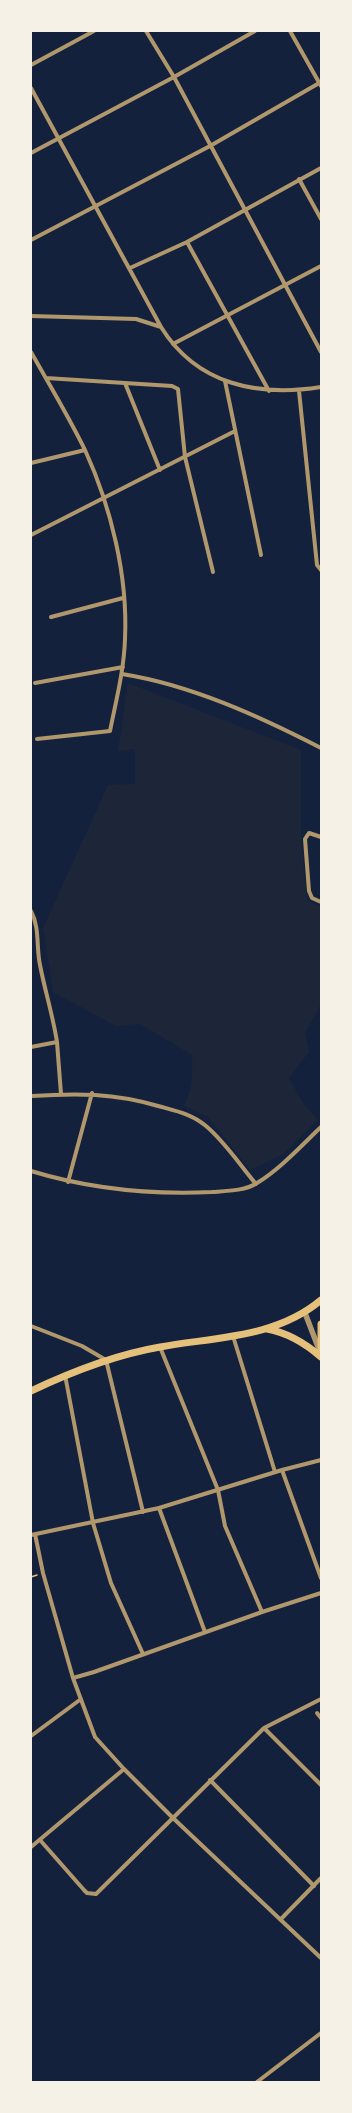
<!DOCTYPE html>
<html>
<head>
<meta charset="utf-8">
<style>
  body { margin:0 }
  #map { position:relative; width:352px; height:2113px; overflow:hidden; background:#14213d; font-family:"Fira Sans Condensed",sans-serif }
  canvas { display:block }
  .frame { position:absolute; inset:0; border:32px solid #f6f1e7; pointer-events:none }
</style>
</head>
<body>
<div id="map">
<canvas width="352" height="2113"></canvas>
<div class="frame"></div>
</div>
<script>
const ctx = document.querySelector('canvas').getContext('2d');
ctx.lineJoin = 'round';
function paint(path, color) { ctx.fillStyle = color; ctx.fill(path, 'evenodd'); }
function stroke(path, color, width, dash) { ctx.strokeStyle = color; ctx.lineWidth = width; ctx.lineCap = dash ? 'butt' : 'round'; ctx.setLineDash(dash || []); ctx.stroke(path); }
paint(new Path2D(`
  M 128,683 L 301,750 L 301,838 L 307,900 L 321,907 L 321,1004 L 305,1033 L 309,1052 L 289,1078 L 303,1103 L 318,1120 L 283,1154 L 250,1170 L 208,1117 L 184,1106 C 192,1091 193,1071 192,1055 L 140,1024 L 116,1026 L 53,992 L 43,928 L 108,785 L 135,784 L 135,749 L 118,751 Z`), '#1d2539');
stroke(new Path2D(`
  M 31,1577 L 37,1575`), '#e5c07b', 1.5);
stroke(new Path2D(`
  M 146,31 L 174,77 L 321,352
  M 290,31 L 321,86
  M 31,65 L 94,31
  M 31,88 L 161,327 C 197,385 258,397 321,387
  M 31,153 L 174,77 L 255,31
  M 299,179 L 321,219
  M 31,240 L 210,146 L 321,82
  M 187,242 L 269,391
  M 130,268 L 187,242 L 321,168
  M 31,316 L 136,319 L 161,327
  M 173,344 L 321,266
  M 31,352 C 49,384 69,417 85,450 C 111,507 128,576 125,639 C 124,670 116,701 110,731 L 37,739
  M 46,378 L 172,386 L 178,389 L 185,457 L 213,572
  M 225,381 L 261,555
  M 125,383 L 160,470
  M 299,391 L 317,565 L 321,570
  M 31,463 L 85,450
  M 31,535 L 235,431
  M 51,617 L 123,598
  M 122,674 C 191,685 259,716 321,748
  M 35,683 L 123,667
  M 321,837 L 309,833 L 305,839 L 309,891 L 312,898 L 321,902
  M 31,911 C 40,928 36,947 40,965 C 45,991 53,1016 57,1042
  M 31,1047 L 57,1042 L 61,1094
  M 31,1096 C 77,1093 114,1093 158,1106 C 176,1111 192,1114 206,1126 C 225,1142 240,1165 256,1184
  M 31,1171 C 90,1189 150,1195 212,1192 C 226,1191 245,1191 257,1183 C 280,1169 301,1146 321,1127
  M 68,1182 L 92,1093
  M 31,1326 L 82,1346 L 106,1360 L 143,1512
  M 233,1336 L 275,1472
  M 160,1347 L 218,1490 L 225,1526 L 262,1612
  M 65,1375 L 93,1523 L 111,1583 L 143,1654
  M 282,1470 L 321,1578
  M 159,1508 L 205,1632
  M 35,1534 L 43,1573 L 73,1678 L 95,1737 L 124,1769 L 173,1818 L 321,1958
  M 31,1535 L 159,1508 L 282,1470 L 321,1460
  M 73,1678 L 94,1672 L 262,1612 L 321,1593
  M 317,1713 L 321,1718
  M 264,1728 L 321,1785
  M 31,1736 L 81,1699
  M 210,1780 L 314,1886
  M 40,1840 L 84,1890 L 87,1893 L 96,1894 L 264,1728 L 321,1699
  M 31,1847 L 124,1769
  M 281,1919 L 321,1878
  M 257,2082 L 321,2033`), '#b1986c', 4);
stroke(new Path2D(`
  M 305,1313 L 320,1352`), '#b1986c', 5.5);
stroke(new Path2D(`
  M 321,1324 L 321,1348
  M 267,1329 C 289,1333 305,1343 321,1357
  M 31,1391 C 73,1371 114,1355 160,1347 C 215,1337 276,1338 321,1300`), '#e5c07b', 7);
</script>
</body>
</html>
